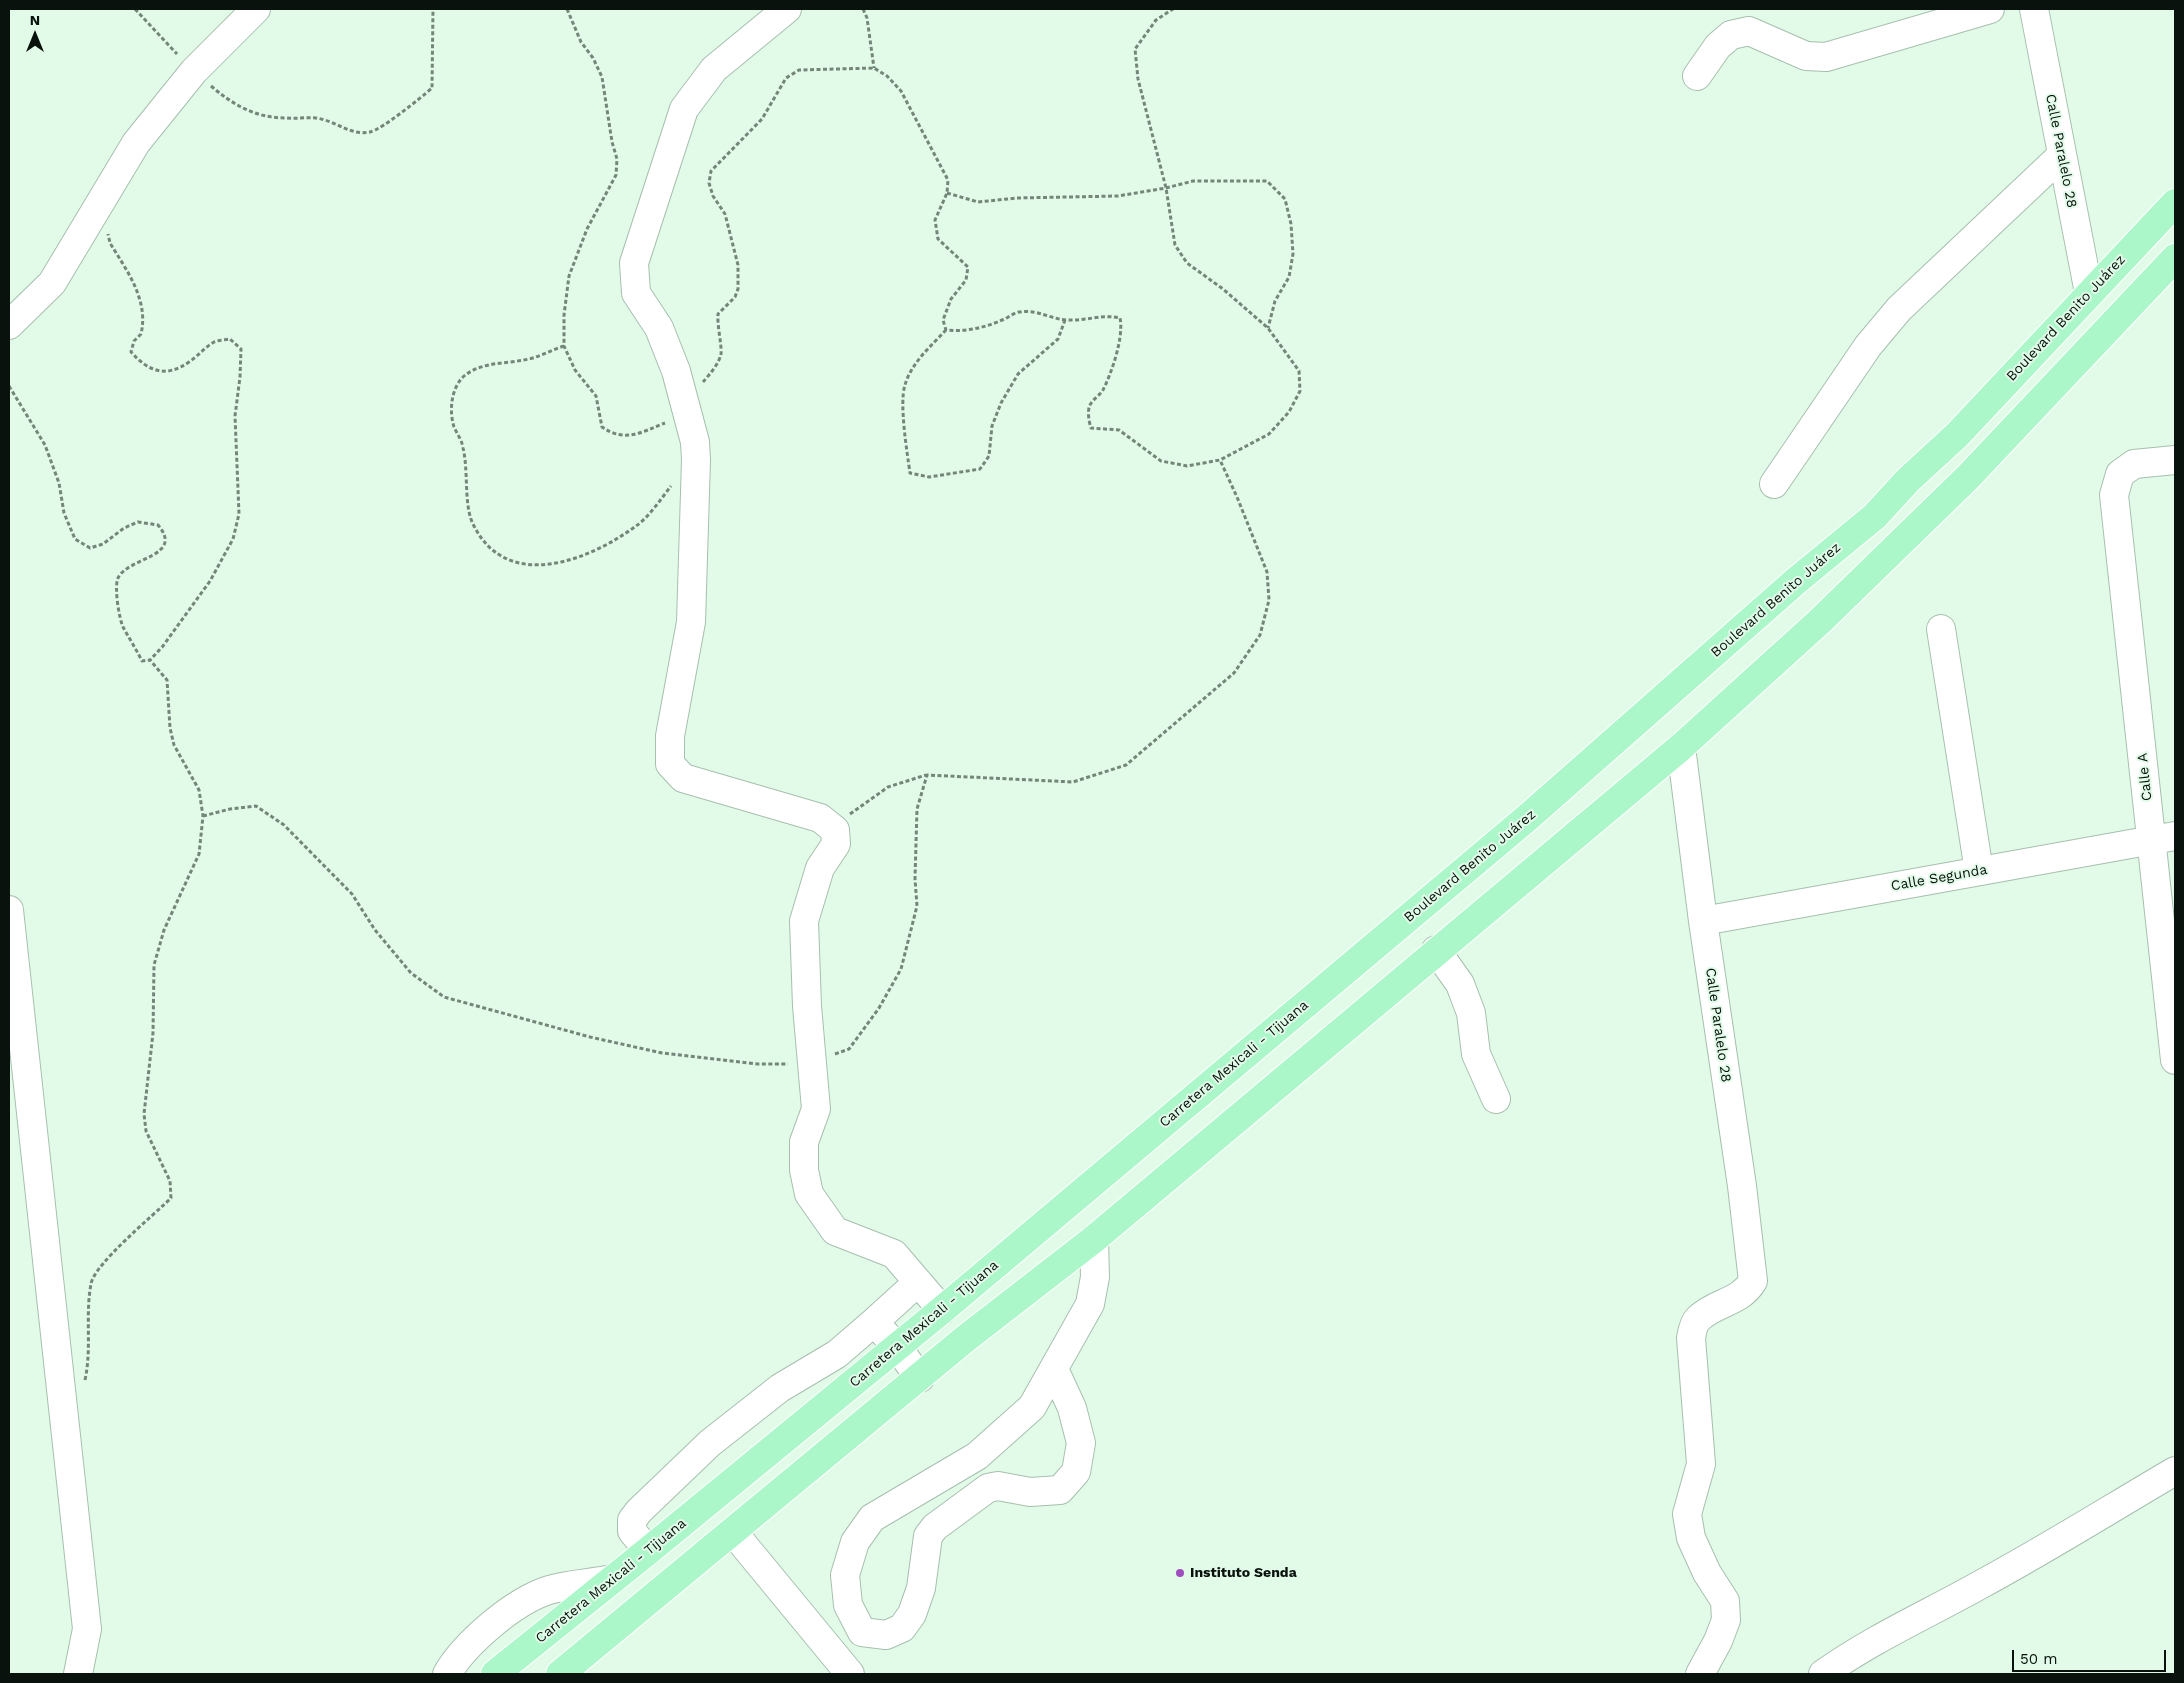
<!DOCTYPE html>
<html>
<head>
<meta charset="utf-8">
<style>
  body { margin:0 }
  #map { position:relative; width:2184px; height:1683px; overflow:hidden; background:#e2fbe9; font-family:"Work Sans",sans-serif }
  canvas { display:block }
  .frame { position:absolute; inset:0; border:10px solid #09120c; pointer-events:none }
  .north { position:absolute; left:10px; top:10px; width:50px; height:50px; -webkit-text-stroke:4px #e2fbe9; paint-order:stroke; rotate:0deg; font-size:14px; font-weight:700; line-height:20px; text-align:center; color:#09120c }
  .north::after { content:''; display:block; margin:auto; width:18px; height:22px; background:#09120c; clip-path:polygon(50% 0,100% 100%,50% 72%,0 100%) }
  .scale { position:absolute; left:2012px; top:1650px; width:154px; height:22px; box-sizing:border-box; border:2px solid #09120c; border-top:0; padding-left:6px; font-size:15px; line-height:18px; white-space:nowrap; color:#09120c; -webkit-text-stroke:4px #e2fbe9; paint-order:stroke }
</style>
</head>
<body>
<div id="map">
<canvas width="2184" height="1683"></canvas>
<div class="frame"></div>
<div class="north">N</div>
<div class="scale">50 m</div>
</div>
<script>
const ctx = document.querySelector('canvas').getContext('2d');
ctx.lineJoin = 'round';
function stroke(path, color, width, dash) { ctx.strokeStyle = color; ctx.lineWidth = width; ctx.lineCap = dash ? 'butt' : 'round'; ctx.setLineDash(dash || []); ctx.stroke(path); }
function label(font, color, halo, rows, align = 'center') {
  ctx.font = font + ' "Work Sans",sans-serif'; ctx.lineWidth = 4; ctx.setLineDash([]); ctx.textBaseline = 'middle'; ctx.strokeStyle = halo; ctx.fillStyle = color; for (const [text, x, y, turn = 0] of rows) {
    ctx.save(); ctx.translate(x, y); ctx.rotate((+turn || 0) * Math.PI / 180); ctx.textAlign = isNaN(turn) ? turn : align; if (halo) ctx.strokeText(text, 0, 0); ctx.fillText(text, 0, 0); ctx.restore();
  }
}
const minor = new Path2D(`
  M 787,9 L 714,69 L 684,109 L 634,263 L 636,293 L 659,328 L 676,371 L 695,442 L 696,460 L 691,622 L 670,736 L 670,764 L 683,778 L 820,818 L 835,830 L 836,844 L 820,868 L 804,921 L 807,1006 L 816,1109 L 804,1142 L 804,1170 L 809,1194 L 835,1231 L 894,1254 L 942,1310
  M 2034,9 L 2089,293
  M 1697,76 L 1718,46 L 1731,35 L 1749,31 L 1806,56 L 1826,57 L 1990,9
  M 9,325 L 52,283 L 136,143 L 194,71 L 256,9
  M 2175,460 L 2134,464 L 2120,474 L 2114,495 L 2175,1060
  M 1774,484 L 1868,346 L 1899,309 L 2062,155
  M 1941,629 L 1979,871
  M 1681,747 L 1703,921 L 1742,1186 L 1753,1281 C 1740,1303 1715,1302 1698,1319 C 1694,1323 1692,1332 1691,1338 L 1701,1464 L 1687,1514 L 1691,1538 L 1707,1573 L 1725,1601 L 1726,1620 L 1718,1641 L 1700,1674
  M 9,910 L 87,1629 L 78,1674
  M 1703,921 L 2175,836
  M 1436,950 L 1460,984 L 1471,1013 L 1476,1054 L 1496,1099
  M 918,1282 L 874,1322 L 897,1347 L 920,1378
  M 1054,1369 L 1072,1408 L 1081,1443 L 1076,1472 L 1060,1490 L 1030,1492 L 998,1486 L 988,1488 L 935,1527 L 928,1536 L 921,1588 L 912,1614 L 902,1628 L 886,1635 L 862,1632 L 848,1605 L 845,1575 L 855,1542 L 872,1518 L 977,1456 L 1032,1407 L 1090,1304 L 1095,1277 L 1094,1239
  M 733,1532 L 850,1674
  M 648,1551 L 632,1531 L 632,1520 L 639,1511 L 710,1443 L 780,1388 L 837,1354 L 874,1322
  M 447,1674 C 465,1643 514,1601 549,1590 C 569,1584 593,1583 613,1579
  M 1823,1674 C 1872,1639 1926,1615 1978,1586 C 2045,1550 2110,1509 2175,1471`);
const major = new Path2D(`
  M 495,1674 L 648,1551 L 942,1310 L 1527,818 L 1796,581 L 1875,516 L 1908,480 L 1957,435 L 2175,203
  M 560,1674 L 965,1339 L 1094,1239 L 1681,747 L 1820,621 L 1968,477 L 2175,258`);
stroke(minor, '#a7bfae', 30);
stroke(major, '#fff', 30);
stroke(new Path2D(`
  M 135,9 L 177,54
  M 567,9 L 581,42 L 593,58 L 602,77 L 612,142 L 617,159 L 616,175 L 587,229 L 569,276 L 564,315 L 564,346 L 575,370 L 596,396 L 602,427 C 625,443 642,432 665,423
  M 863,9 L 867,18 L 874,68
  M 211,86 C 233,105 256,118 286,118 C 296,119 306,117 316,118 C 337,121 350,136 370,132 C 381,130 422,97 432,88 L 433,9
  M 947,193 L 978,202 L 1017,198 L 1118,196 L 1166,188 L 1193,181 L 1267,181 L 1285,199 L 1291,224 L 1293,254 L 1289,277 L 1275,301 L 1268,328
  M 946,330 C 932,345 911,363 905,385 C 899,403 907,452 910,473 L 929,477 L 980,469 L 989,456 L 992,426 L 1001,403 L 1018,374 L 1058,339 L 1065,320
  M 564,346 C 551,350 538,358 524,360 C 503,364 480,362 463,377 C 451,389 449,411 454,427 C 457,434 462,440 463,448 C 469,472 463,506 474,526 C 508,593 590,560 636,526 C 649,517 661,499 671,486
  M 703,382 C 709,375 719,364 721,354 C 722,345 717,326 718,314 L 735,297 L 738,289 L 738,265 L 725,214 L 713,196 L 709,183 L 711,171 L 762,119 L 786,78 L 799,70 L 874,68 L 887,76 L 901,91 L 948,180 L 947,193 L 935,220 L 938,239 L 968,267 L 966,280 L 951,299 L 943,320 L 946,330 C 965,332 984,328 1002,320 C 1008,318 1013,313 1019,312 C 1037,309 1050,319 1067,320 C 1085,321 1103,314 1120,318 C 1124,337 1112,372 1103,390 C 1100,395 1093,399 1090,405 C 1087,411 1089,422 1091,428 L 1119,430 L 1161,461 L 1187,466 L 1220,460 L 1269,434 L 1289,412 L 1300,391 L 1299,371 L 1268,328 L 1223,289 L 1187,263 L 1175,245 L 1166,188 L 1138,79 L 1135,49 L 1156,20 L 1173,9
  M 9,386 L 45,445 L 59,483 L 64,513 L 75,539 L 90,548 L 103,544 L 124,528 L 138,522 L 158,525 C 185,557 128,557 118,578 C 114,587 119,618 123,627 C 129,638 136,649 142,661 L 150,660 L 163,646 L 210,581 L 233,539 L 239,514 L 235,416 L 240,377 L 241,349 L 230,339 C 225,340 219,340 214,342 C 205,347 198,356 189,362 C 166,378 149,372 131,352 L 134,341 L 141,334 C 149,300 127,271 110,243 L 108,234
  M 850,814 L 888,787 L 926,775
  M 203,816 L 230,809 L 256,806 L 284,825 L 352,894 L 375,930 L 411,973 L 444,997 L 590,1037 L 662,1053 L 758,1064 L 788,1064
  M 835,1054 L 849,1049 L 879,1008 L 901,969 L 917,906 L 915,879 L 917,809 L 927,775 L 1073,782 L 1126,765 L 1234,673 L 1260,635 L 1269,600 L 1267,572 L 1237,497 L 1220,460
  M 85,1380 C 92,1348 85,1316 91,1284 C 94,1264 154,1215 171,1198 L 170,1181 L 146,1131 L 144,1114 L 153,1033 L 154,965 L 164,930 L 199,854 L 203,816 L 199,790 L 174,745 L 170,728 L 167,680 L 150,660`), '#748579', 3, [4, 2.5]);
stroke(minor, '#fff', 28);
stroke(major, '#acf7ca', 28);
for (const [x, y, r, color] of [
  [1180,1573,5,"#9e4ebe"]
]) { const dot = new Path2D(); dot.arc(x, y, r, 0, 2 * Math.PI); ctx.fillStyle = color; ctx.fill(dot); stroke(dot, '#e2fbe9', 2); }
label('14px', '#09120c', '#e2fbe9', [
  ["Calle Paralelo 28",2061,151,79],
  ["Boulevard Benito Juárez",2066,318,-47],
  ["Boulevard Benito Juárez",1776,600,-41],
  ["Calle A",2145,777,-96],
  ["Boulevard Benito Juárez",1470,866,-40],
  ["Calle Segunda",1939,878,-10],
  ["Calle Paralelo 28",1718,1025,82],
  ["Carretera Mexicali - Tijuana",1234,1064,-40],
  ["Carretera Mexicali - Tijuana",924,1324,-40],
  ["Carretera Mexicali - Tijuana",611,1581,-39]
]);
label('bold 14px', '#09120c', '#e2fbe9', [
  ["Instituto Senda",1190,1573]
], 'left');
</script>
</body>
</html>
